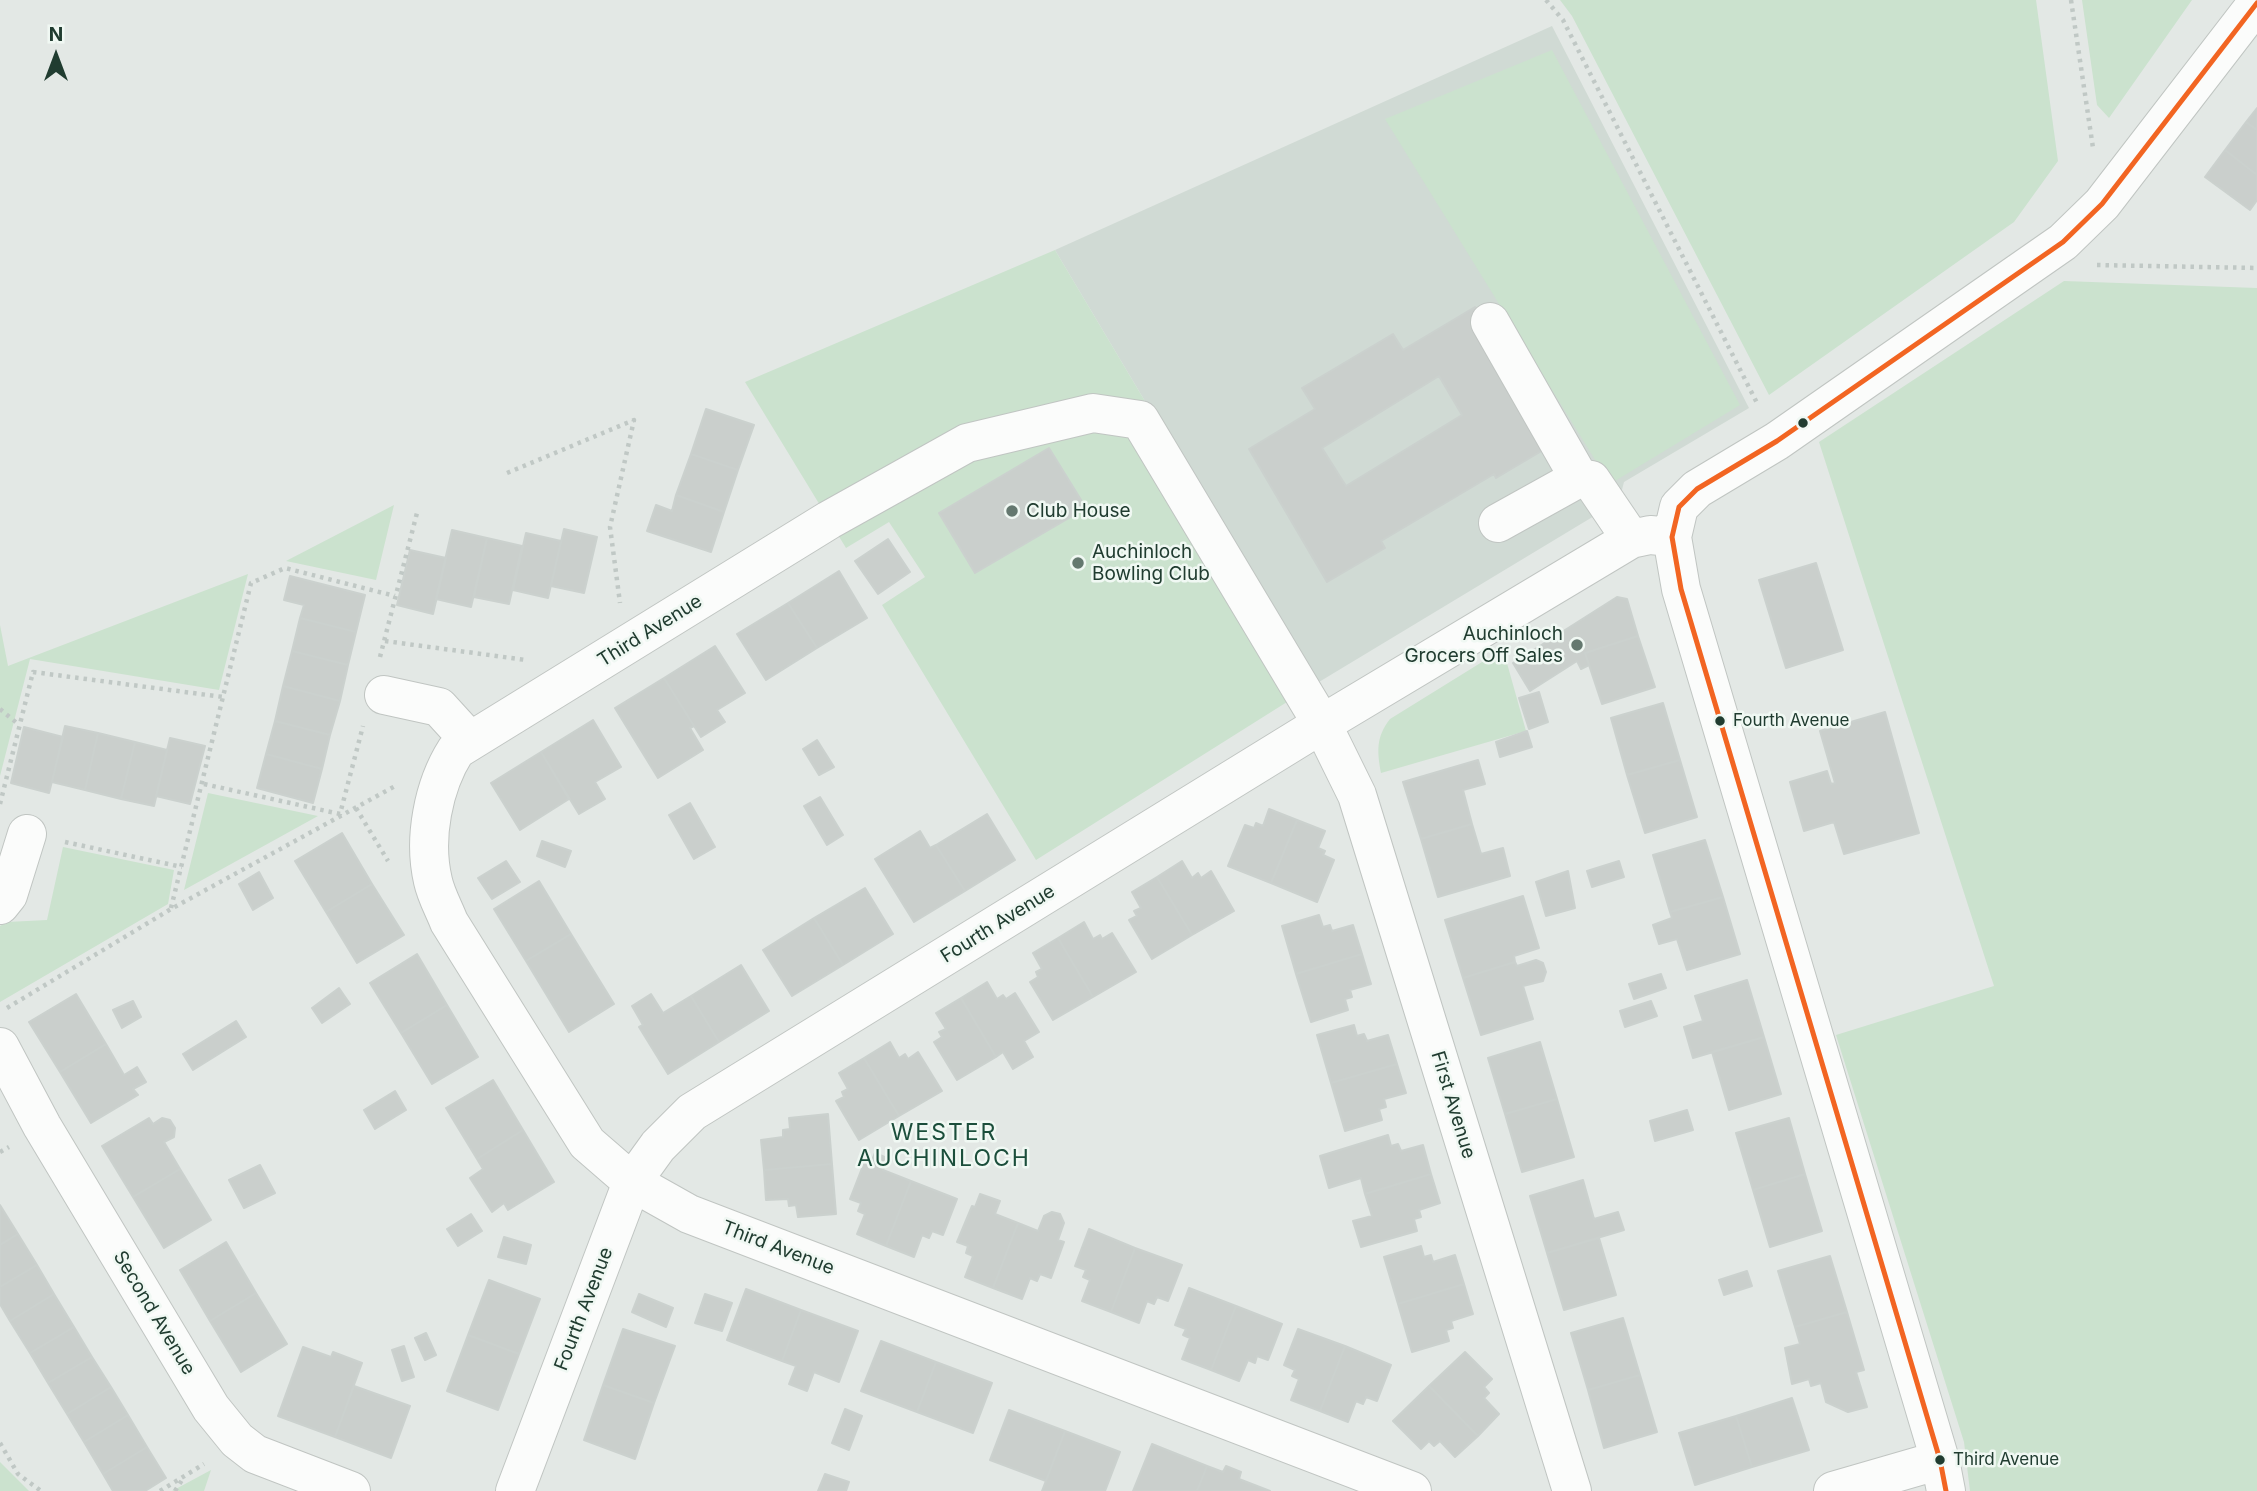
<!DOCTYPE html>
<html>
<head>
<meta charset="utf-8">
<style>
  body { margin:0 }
  #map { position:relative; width:2257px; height:1491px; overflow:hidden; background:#e3e8e5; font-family:Inter,sans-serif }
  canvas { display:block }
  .north { position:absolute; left:21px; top:21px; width:70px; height:70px; -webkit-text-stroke:5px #f0f8f3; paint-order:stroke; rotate:0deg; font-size:19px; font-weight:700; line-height:28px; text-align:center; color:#203c30 }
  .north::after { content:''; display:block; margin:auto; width:24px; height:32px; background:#203c30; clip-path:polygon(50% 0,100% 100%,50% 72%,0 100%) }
</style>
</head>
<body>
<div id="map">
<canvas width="2257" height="1491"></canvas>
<div class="north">N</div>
</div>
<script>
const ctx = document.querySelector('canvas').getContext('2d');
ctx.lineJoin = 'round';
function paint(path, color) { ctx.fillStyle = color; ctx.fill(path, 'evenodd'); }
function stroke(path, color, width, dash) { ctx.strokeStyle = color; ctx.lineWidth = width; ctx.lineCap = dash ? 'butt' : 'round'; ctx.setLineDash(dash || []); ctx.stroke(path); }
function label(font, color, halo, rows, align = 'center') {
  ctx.font = font + ' Inter,sans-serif'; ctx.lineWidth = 5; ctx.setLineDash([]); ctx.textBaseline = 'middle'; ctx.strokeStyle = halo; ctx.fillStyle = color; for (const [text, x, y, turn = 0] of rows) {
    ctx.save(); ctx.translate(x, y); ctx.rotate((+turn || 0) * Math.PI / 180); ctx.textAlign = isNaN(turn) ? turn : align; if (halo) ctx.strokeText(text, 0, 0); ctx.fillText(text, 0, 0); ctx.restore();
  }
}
paint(new Path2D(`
  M 1552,26 L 1749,408 L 1624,482 L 1619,501 L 1314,685 L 1055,250 Z`), '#d0dad4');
paint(new Path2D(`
  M 1560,0 L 2036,0 L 2058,161 L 2014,222 L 1769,395 L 1572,16 Z
  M 2082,0 L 2192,0 L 2109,118 L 2097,105 Z
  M 1552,50 L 1740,405 L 1610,484 L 1385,119 Z
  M 1055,250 L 1314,685 L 1036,860 L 882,605 L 925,577 L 889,522 L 846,548 L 745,382 Z
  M 2064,281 L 2257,288 L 2257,1491 L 1970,1491 L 1964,1442 L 1836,1035 L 1994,986 L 1819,442 Z
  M 394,505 L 376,580 L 286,561 Z
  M 248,574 L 219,690 L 30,659 L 0,776 L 0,625 L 8,666 Z
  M 1503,649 L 1526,731 L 1381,773 C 1377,751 1376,737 1390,719 Z
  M 208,793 L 318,816 L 184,890 Z
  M 63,847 L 174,870 L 168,904 L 0,1002 L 0,926 L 7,922 L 47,920 Z
  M 0,1462 L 29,1491 L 0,1491 Z
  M 211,1470 L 204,1491 L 172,1491 Z`), '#cbe2ce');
const building = new Path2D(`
  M 2257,108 L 2257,130 L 2246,122 Z
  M 2246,122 L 2257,130 L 2257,175 L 2225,150 Z
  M 2225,150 L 2257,175 L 2257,200 L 2250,210 L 2205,177 Z
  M 1475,307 L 1555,443 L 1496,478 L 1494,474 L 1381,541 L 1385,548 L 1327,582 L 1249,449 L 1315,409 L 1302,388 L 1393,334 L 1403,350 ZM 1439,376 L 1462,415 L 1346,486 L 1322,448 Z
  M 706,409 L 754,425 L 738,470 L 691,454 Z
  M 1049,448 L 1086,508 L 975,573 L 939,513 Z
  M 691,454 L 738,470 L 724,512 L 676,495 Z
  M 676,495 L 724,512 L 711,552 L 647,531 L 656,505 L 672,511 Z
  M 564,529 L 597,537 L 584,593 L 551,586 Z
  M 452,530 L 487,538 L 471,607 L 436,599 Z
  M 526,533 L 561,541 L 548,598 L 513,590 Z
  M 487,538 L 522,546 L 509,604 L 474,597 Z
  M 888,539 L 910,572 L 878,594 L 855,561 Z
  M 410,550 L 446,558 L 433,614 L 397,605 Z
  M 1816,563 L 1843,650 L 1786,668 L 1759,580 Z
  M 839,571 L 867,618 L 817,648 L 788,603 Z
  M 290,576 L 365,595 L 356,632 L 300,618 L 304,605 L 284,600 Z
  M 1617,597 L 1627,599 L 1638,636 L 1585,653 L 1589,665 L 1581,669 L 1577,661 L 1530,691 L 1513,663 Z
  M 788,603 L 817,648 L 766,680 L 737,634 Z
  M 300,618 L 356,632 L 348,665 L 292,651 Z
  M 1638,636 L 1655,687 L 1602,704 L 1585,653 Z
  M 715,646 L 745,693 L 717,710 L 725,722 L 701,737 L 664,678 Z
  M 292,651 L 348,665 L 340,701 L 283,686 Z
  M 664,678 L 694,726 L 690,728 L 703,750 L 658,778 L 615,708 Z
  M 283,686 L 340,701 L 330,735 L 275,721 Z
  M 1539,692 L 1548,722 L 1529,729 L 1519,698 Z
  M 1663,703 L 1680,760 L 1627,775 L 1611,718 Z
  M 1885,712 L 1919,833 L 1844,854 L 1834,822 L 1804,831 L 1790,782 L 1827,771 L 1831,784 L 1835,783 L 1820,731 Z
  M 593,720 L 621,767 L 595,782 L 605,799 L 579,814 L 541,752 Z
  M 275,721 L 330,735 L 322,769 L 266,754 Z
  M 65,726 L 98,733 L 85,790 L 52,782 Z
  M 24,727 L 63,737 L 49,793 L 11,783 Z
  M 1527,731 L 1532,747 L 1500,757 L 1496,742 Z
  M 98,733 L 135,742 L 121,799 L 85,790 Z
  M 170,738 L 205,746 L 190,804 L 156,796 Z
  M 817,740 L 834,767 L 819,775 L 803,749 Z
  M 135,742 L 167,750 L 154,806 L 121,799 Z
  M 541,752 L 569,799 L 520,830 L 491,783 Z
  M 266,754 L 322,769 L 313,803 L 257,788 Z
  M 1478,760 L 1485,784 L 1463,790 L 1472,824 L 1421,839 L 1403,782 Z
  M 1680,760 L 1697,817 L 1645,833 L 1627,775 Z
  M 820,797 L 843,835 L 827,845 L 804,806 Z
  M 690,803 L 715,847 L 694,859 L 669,815 Z
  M 1269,809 L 1297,820 L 1271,883 L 1228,866 L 1245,825 L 1254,828 L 1256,823 L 1263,826 Z
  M 987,814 L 1015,860 L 965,891 L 936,845 Z
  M 1297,820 L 1325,831 L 1318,848 L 1325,851 L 1323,855 L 1334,860 L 1317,902 L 1271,883 Z
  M 1472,824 L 1481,854 L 1503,848 L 1510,876 L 1438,897 L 1421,839 Z
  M 920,831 L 930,848 L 936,845 L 965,891 L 914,922 L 875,859 Z
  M 342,833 L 372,884 L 326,912 L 295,861 Z
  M 1705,840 L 1723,897 L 1670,912 L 1653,855 Z
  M 542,841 L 571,851 L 565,867 L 537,856 Z
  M 506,861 L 520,882 L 492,899 L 478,878 Z
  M 1182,861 L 1192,878 L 1198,873 L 1201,878 L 1211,871 L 1234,911 L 1192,935 L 1157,877 Z
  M 1619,861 L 1624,877 L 1592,887 L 1587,871 Z
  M 1568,871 L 1575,908 L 1546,916 L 1536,882 Z
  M 259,872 L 273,898 L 253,910 L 239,884 Z
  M 1157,877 L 1192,935 L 1152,959 L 1129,920 L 1137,916 L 1134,911 L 1141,908 L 1132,892 Z
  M 539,881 L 571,934 L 526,961 L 494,909 Z
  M 372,884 L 404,935 L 357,963 L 326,912 Z
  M 865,888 L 893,934 L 843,965 L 814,918 Z
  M 1523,896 L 1539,948 L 1514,956 L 1515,962 L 1463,978 L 1445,920 Z
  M 1723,897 L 1740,954 L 1687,970 L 1677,939 L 1659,944 L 1653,925 L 1672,918 L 1670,912 Z
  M 1319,915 L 1323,927 L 1330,925 L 1332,931 L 1353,925 L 1362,954 L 1296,974 L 1282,926 Z
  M 814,918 L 843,965 L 792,996 L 763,950 Z
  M 1084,922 L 1093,939 L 1100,935 L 1102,939 L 1112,933 L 1136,972 L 1093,997 L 1058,938 Z
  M 571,934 L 614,1004 L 569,1032 L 526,961 Z
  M 1058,938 L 1093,997 L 1053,1020 L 1030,982 L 1038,977 L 1036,972 L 1042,969 L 1033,953 Z
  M 417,954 L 447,1005 L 401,1033 L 370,983 Z
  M 1362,954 L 1371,984 L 1350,990 L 1352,997 L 1345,999 L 1348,1010 L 1311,1022 L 1296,974 Z
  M 1536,960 L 1543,963 L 1546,972 L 1543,981 L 1523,986 L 1533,1019 L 1481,1035 L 1463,978 L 1515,962 L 1517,966 Z
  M 741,965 L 769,1011 L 719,1042 L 691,996 Z
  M 1661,974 L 1666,988 L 1634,999 L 1629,984 Z
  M 1747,980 L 1764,1037 L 1693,1058 L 1684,1027 L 1703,1021 L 1695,996 Z
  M 987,982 L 997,999 L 1003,995 L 1006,999 L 1015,993 L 1039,1032 L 1024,1041 L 1033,1057 L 1013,1069 L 1003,1052 L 996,1057 L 961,998 Z
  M 339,988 L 350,1004 L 322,1023 L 312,1008 Z
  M 76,994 L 106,1044 L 60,1072 L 29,1022 Z
  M 651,994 L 663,1013 L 691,996 L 719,1042 L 668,1074 L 639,1027 L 643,1025 L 632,1006 Z
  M 961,998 L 996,1057 L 957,1080 L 934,1042 L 942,1037 L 939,1032 L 946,1029 L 936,1013 Z
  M 133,1001 L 141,1017 L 122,1028 L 113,1010 Z
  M 1651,1001 L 1657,1016 L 1625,1027 L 1620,1011 Z
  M 447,1005 L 478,1057 L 432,1084 L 401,1033 Z
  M 236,1021 L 246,1037 L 193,1070 L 183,1054 Z
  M 1354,1025 L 1357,1036 L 1364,1034 L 1367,1041 L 1388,1035 L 1397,1064 L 1331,1083 L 1317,1035 Z
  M 1764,1037 L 1781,1094 L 1729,1110 L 1712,1052 Z
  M 890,1042 L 899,1058 L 905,1054 L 908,1059 L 918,1052 L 942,1091 L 899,1116 L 864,1058 Z
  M 1540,1042 L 1557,1099 L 1505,1114 L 1488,1058 Z
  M 106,1044 L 124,1075 L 137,1067 L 146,1082 L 133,1089 L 138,1095 L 91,1123 L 60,1072 Z
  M 864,1058 L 899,1116 L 859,1140 L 836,1101 L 844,1097 L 842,1092 L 848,1089 L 839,1073 Z
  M 1397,1064 L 1406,1093 L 1384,1099 L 1386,1107 L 1379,1109 L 1382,1120 L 1345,1131 L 1331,1083 Z
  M 493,1080 L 523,1130 L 477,1159 L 446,1108 Z
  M 395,1091 L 406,1110 L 375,1129 L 364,1110 Z
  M 1557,1099 L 1574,1157 L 1522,1172 L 1505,1114 Z
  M 1687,1110 L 1693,1130 L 1655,1141 L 1650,1121 Z
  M 828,1114 L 832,1164 L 764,1170 L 761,1140 L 783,1137 L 783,1130 L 790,1129 L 789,1118 Z
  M 149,1118 L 153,1124 L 162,1118 L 170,1120 L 175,1128 L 174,1137 L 164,1142 L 180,1169 L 133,1197 L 102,1146 Z
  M 1789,1118 L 1805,1174 L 1753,1190 L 1736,1133 Z
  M 523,1130 L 554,1182 L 508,1210 L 504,1203 L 492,1212 L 470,1178 L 483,1169 L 477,1159 Z
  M 1388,1135 L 1391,1146 L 1398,1144 L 1401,1151 L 1423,1145 L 1431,1174 L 1365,1194 L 1361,1178 L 1329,1188 L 1320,1156 Z
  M 875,1153 L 887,1158 L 883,1170 L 911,1181 L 886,1246 L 857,1234 L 865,1214 L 858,1211 L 861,1203 L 850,1199 L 864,1163 L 870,1165 Z
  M 832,1164 L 836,1214 L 798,1217 L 796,1205 L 789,1206 L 788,1199 L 766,1200 L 764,1170 Z
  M 260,1165 L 275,1193 L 244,1208 L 229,1180 Z
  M 180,1169 L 211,1220 L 164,1248 L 133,1197 Z
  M 1431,1174 L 1440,1203 L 1419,1210 L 1421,1217 L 1414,1219 L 1417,1231 L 1361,1247 L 1353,1221 L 1372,1216 L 1365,1194 Z
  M 1805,1174 L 1822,1231 L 1770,1247 L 1753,1190 Z
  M 1583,1180 L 1594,1219 L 1618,1212 L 1624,1230 L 1547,1253 L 1530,1196 Z
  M 911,1181 L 957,1199 L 943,1235 L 932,1231 L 929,1238 L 922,1235 L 914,1257 L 886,1246 Z
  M 980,1194 L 1000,1201 L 995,1214 L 1018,1223 L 993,1288 L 965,1277 L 973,1256 L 966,1253 L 968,1246 L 957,1242 L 972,1206 L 975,1207 Z
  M 0,1205 L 18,1234 L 0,1245 Z
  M 1052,1212 L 1060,1214 L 1064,1223 L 1058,1240 L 1064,1242 L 1051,1278 L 1040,1274 L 1037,1281 L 1030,1278 L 1022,1299 L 993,1288 L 1018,1223 L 1038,1231 L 1044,1216 Z
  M 471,1214 L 482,1231 L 458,1246 L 447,1229 Z
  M 1089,1229 L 1135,1248 L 1111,1312 L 1082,1301 L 1090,1280 L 1083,1277 L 1086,1270 L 1075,1266 Z
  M 18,1234 L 37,1265 L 0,1287 L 0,1245 Z
  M 504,1237 L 531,1245 L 526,1264 L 498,1257 Z
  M 1599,1238 L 1616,1295 L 1564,1310 L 1547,1253 Z
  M 226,1242 L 256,1293 L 210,1321 L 180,1270 Z
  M 1421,1246 L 1424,1257 L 1431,1255 L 1433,1262 L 1455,1255 L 1464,1284 L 1398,1304 L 1384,1257 Z
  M 1135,1248 L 1182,1265 L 1168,1301 L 1157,1297 L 1154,1304 L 1147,1301 L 1139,1323 L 1111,1312 Z
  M 1830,1256 L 1847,1312 L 1795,1327 L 1778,1271 Z
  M 37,1265 L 54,1294 L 10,1321 L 0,1304 L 0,1287 Z
  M 1747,1271 L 1752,1286 L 1724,1295 L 1719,1280 Z
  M 489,1280 L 540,1299 L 519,1354 L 468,1335 Z
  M 1464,1284 L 1473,1314 L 1451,1321 L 1453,1328 L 1446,1330 L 1449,1341 L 1412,1352 L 1398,1304 Z
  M 1189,1288 L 1236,1306 L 1211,1370 L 1182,1359 L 1190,1338 L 1183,1335 L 1186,1329 L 1175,1325 Z
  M 746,1289 L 801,1310 L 782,1361 L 727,1340 Z
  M 256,1293 L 287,1344 L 241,1372 L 210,1321 Z
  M 54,1294 L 74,1327 L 30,1353 L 10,1321 Z
  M 639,1294 L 673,1308 L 666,1327 L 632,1312 Z
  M 705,1294 L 732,1303 L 722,1331 L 695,1323 Z
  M 1236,1306 L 1282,1324 L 1268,1360 L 1257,1356 L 1255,1363 L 1248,1360 L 1239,1381 L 1211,1370 Z
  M 801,1310 L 858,1331 L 839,1382 L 814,1372 L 807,1391 L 789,1384 L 796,1366 L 782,1361 Z
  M 1847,1312 L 1864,1370 L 1856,1372 L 1867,1407 L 1848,1412 L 1826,1402 L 1821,1383 L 1811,1386 L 1809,1379 L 1792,1384 L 1785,1348 L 1800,1344 L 1795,1327 Z
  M 1623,1318 L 1640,1375 L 1588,1390 L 1571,1333 Z
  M 74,1327 L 92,1357 L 48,1383 L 30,1353 Z
  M 623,1329 L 675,1346 L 654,1403 L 603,1385 Z
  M 1298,1329 L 1345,1346 L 1320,1411 L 1291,1400 L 1299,1379 L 1292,1376 L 1295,1370 L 1284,1365 Z
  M 426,1333 L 436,1355 L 425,1360 L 415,1338 Z
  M 468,1335 L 519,1354 L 498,1410 L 447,1391 Z
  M 881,1341 L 936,1362 L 917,1412 L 861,1391 Z
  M 404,1346 L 414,1377 L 402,1381 L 392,1350 Z
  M 1345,1346 L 1391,1365 L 1377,1401 L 1366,1397 L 1363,1404 L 1356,1401 L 1348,1422 L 1320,1411 Z
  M 303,1347 L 331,1357 L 333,1352 L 362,1363 L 335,1437 L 278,1416 Z
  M 1465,1352 L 1492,1379 L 1484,1387 L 1489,1393 L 1484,1398 L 1499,1414 L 1478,1436 L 1429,1386 Z
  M 92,1357 L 111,1387 L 67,1414 L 48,1383 Z
  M 936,1362 L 992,1383 L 973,1433 L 917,1412 Z
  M 1640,1375 L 1657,1432 L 1604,1448 L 1588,1390 Z
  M 603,1385 L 654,1403 L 635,1459 L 584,1440 Z
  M 354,1386 L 410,1406 L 391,1458 L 335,1437 Z
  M 1429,1386 L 1478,1436 L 1455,1457 L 1440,1441 L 1434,1446 L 1429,1441 L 1421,1449 L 1393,1421 Z
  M 111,1387 L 128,1415 L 84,1442 L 67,1414 Z
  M 1792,1398 L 1809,1450 L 1752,1467 L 1736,1416 Z
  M 845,1409 L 862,1416 L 849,1450 L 832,1443 Z
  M 1009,1410 L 1065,1431 L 1046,1481 L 990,1460 Z
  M 128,1415 L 147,1447 L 103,1474 L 84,1442 Z
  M 1736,1416 L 1752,1467 L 1695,1485 L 1679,1433 Z
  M 1065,1431 L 1120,1452 L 1105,1491 L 1042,1491 Z
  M 1152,1444 L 1207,1466 L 1197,1491 L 1133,1491 Z
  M 147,1447 L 166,1478 L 145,1491 L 113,1491 L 103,1474 Z
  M 1207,1466 L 1223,1472 L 1226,1466 L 1241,1472 L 1239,1479 L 1270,1491 L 1197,1491 Z
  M 825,1474 L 849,1482 L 846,1491 L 818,1491 Z`);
paint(building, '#cacfcc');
stroke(building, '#cbd1ce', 2);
const minor = new Path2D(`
  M 1490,322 L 1579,478
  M 1498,523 L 1579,478 L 1591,480 L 1631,539
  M 384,695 L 439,707 L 470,741
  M 0,905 L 8,895 L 27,834
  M 0,1047 L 42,1126 L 211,1408 L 237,1440 L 255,1454 L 351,1491
  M 515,1491 L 632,1182 L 658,1146 L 692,1112 L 1322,724 L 1631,539 L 1650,535 L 1672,537
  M 1412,1491 L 689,1214 L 632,1182 L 587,1143 L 449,922 C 444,909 436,895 433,881 C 423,839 433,786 456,750 L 829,520 L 967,443 L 1093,413 L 1140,420 L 1322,724 L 1357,795 L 1572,1491
  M 1833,1491 L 1940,1460
  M 1946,1491 L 1940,1460 L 1681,589 L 1672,537 L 1679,507 L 1697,489 L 1777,441 L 2063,242 L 2102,204 L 2257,3`);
stroke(minor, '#c0c5c2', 40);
stroke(new Path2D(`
  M 1546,0 L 1563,20 L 1758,405
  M 2071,0 L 2093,148
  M 2097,265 L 2257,268
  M 507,473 L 634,420 L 610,527 L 620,603
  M 385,641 L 526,660
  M 380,657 L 418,509
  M 0,709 L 18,724
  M 204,784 L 340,814 L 363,726
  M 0,804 L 33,672 L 223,697
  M 356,808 L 388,861
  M 65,842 L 182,867
  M 171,908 L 251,583 L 285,568 L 395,596
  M 7,1008 L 171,909 L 397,785
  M 0,1152 L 9,1147
  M 0,1443 L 18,1474 L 41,1491
  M 160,1491 L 204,1464
  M 175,1491 L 182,1480`), '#c0c8c5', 4.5, [3.5, 5]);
stroke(minor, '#fbfcfb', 38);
stroke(new Path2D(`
  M 1946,1491 L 1940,1460 L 1681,589 L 1672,537 L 1679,507 L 1697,489 L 1777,441 L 2063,242 L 2102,204 L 2257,3`), '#f26522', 5);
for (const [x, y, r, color] of [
  [1803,423,6,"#203c30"],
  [1012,511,7,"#64786f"],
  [1078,563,7,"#64786f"],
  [1577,645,7,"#64786f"],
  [1720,721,6,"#203c30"],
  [1940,1460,6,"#203c30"]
]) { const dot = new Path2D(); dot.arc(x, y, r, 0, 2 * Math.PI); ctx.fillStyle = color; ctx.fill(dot); stroke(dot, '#f0f8f3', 2.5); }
label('17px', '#203c30', '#f0f8f3', [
  ["Fourth Avenue",1733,721],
  ["Third Avenue",1953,1460]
], 'left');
label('19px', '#203c30', '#f0f8f3', [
  ["Club House",1026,511],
  ["Auchinloch",1092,552],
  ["Bowling Club",1092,574],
  ["Auchinloch",1563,634,"right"],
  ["Grocers Off Sales",1563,656,"right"]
], 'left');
label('19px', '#203c30', '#f0f8f3', [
  ["Third Avenue",650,631,-32],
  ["Fourth Avenue",998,924,-32],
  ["First Avenue",1453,1105,73],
  ["Third Avenue",778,1248,21],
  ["Fourth Avenue",584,1309,-69],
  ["Second Avenue",154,1313,59]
]);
ctx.letterSpacing = '2px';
label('23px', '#1b4e3b', '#f0f8f3', [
  ["WESTER",944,1133],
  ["AUCHINLOCH",944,1159]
]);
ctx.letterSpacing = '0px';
</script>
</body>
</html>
